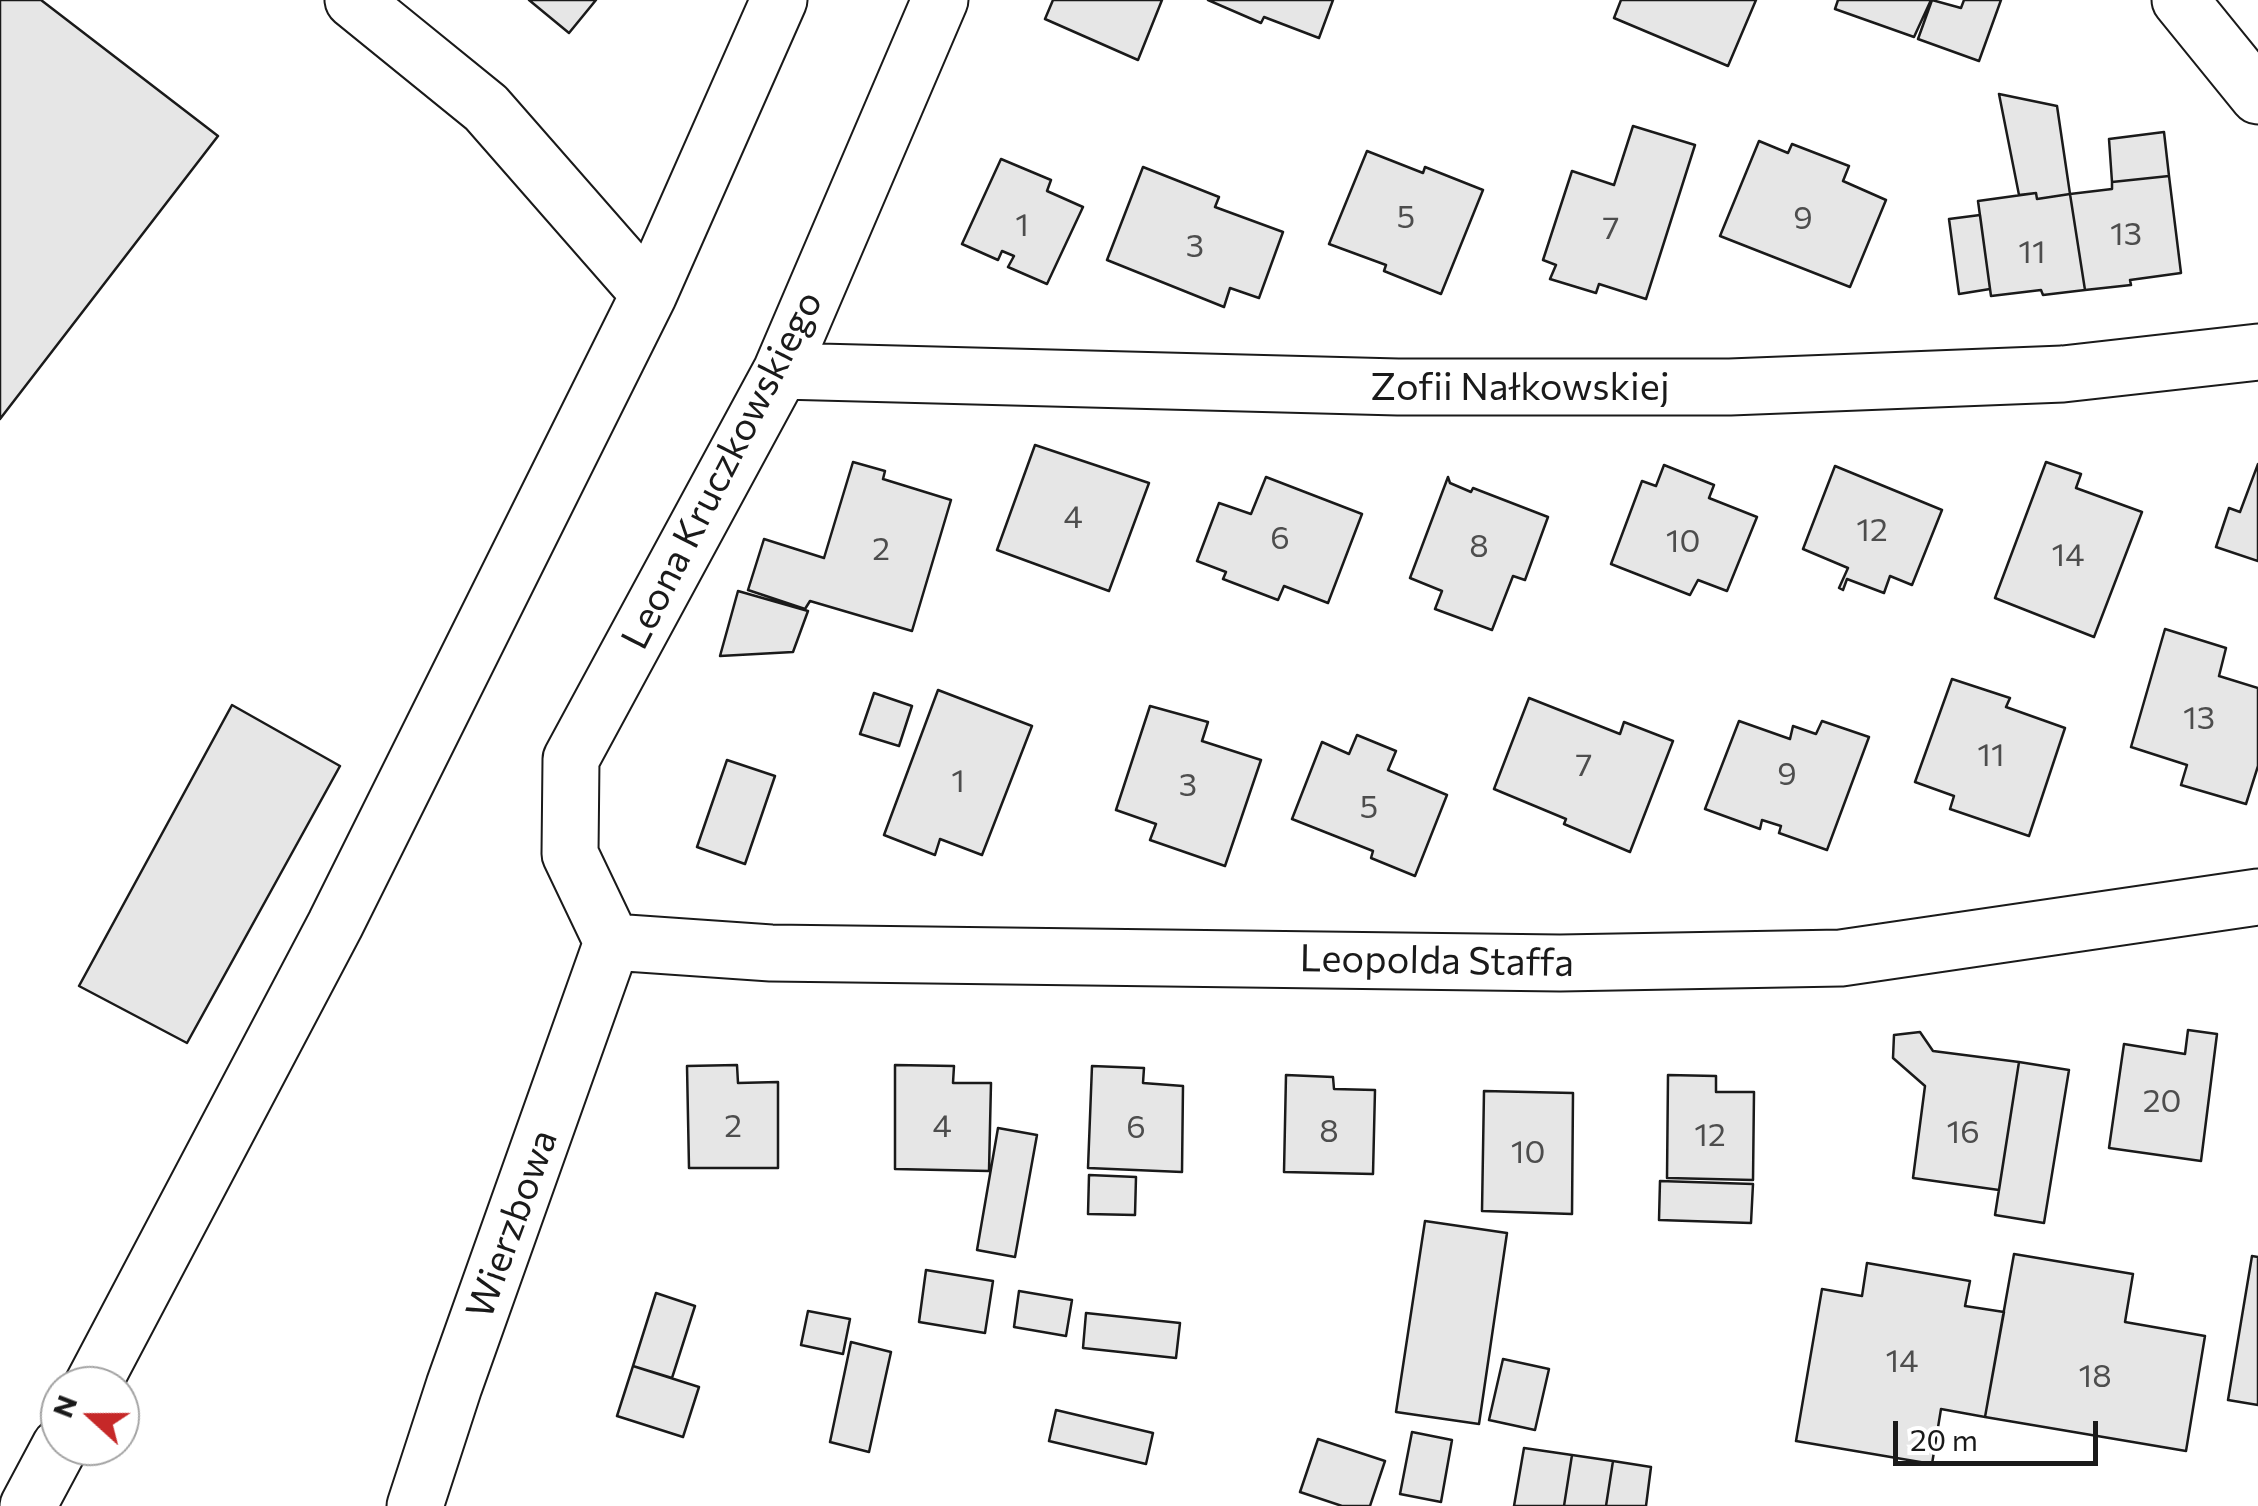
<!DOCTYPE html>
<html>
<head>
<meta charset="utf-8">
<style>
  body { margin:0 }
  #map { position:relative; width:2258px; height:1506px; overflow:hidden; background:#fff; font-family:Commissioner,sans-serif }
  canvas { display:block }
  .north { position:absolute; left:40px; top:1366px; width:100px; height:100px; box-sizing:border-box; background:#fff; border:2px solid #a3a3a3; border-radius:50%; rotate:291deg; font-size:28px; font-weight:700; line-height:40px; text-align:center; color:#1a1a1a }
  .north::after { content:''; display:block; margin:auto; width:35px; height:45px; background:#c62828; clip-path:polygon(50% 0,100% 100%,50% 72%,0 100%) }
  .scale { position:absolute; left:1893px; top:1421px; width:205px; height:45px; box-sizing:border-box; border:5px solid #1a1a1a; border-top:0; padding-left:12px; font-size:30px; line-height:35px; white-space:nowrap; color:#1a1a1a; -webkit-text-stroke:8px #fff; paint-order:stroke }
</style>
</head>
<body>
<div id="map">
<canvas width="2258" height="1506"></canvas>
<div class="north">N</div>
<div class="scale">20 m</div>
</div>
<script>
const ctx = document.querySelector('canvas').getContext('2d');
ctx.lineJoin = 'round';
function paint(path, color) { ctx.fillStyle = color; ctx.fill(path, 'evenodd'); }
function stroke(path, color, width, dash) { ctx.strokeStyle = color; ctx.lineWidth = width; ctx.lineCap = dash ? 'butt' : 'round'; ctx.setLineDash(dash || []); ctx.stroke(path); }
function label(font, color, halo, rows, align = 'center') {
  ctx.font = font + ' Commissioner,sans-serif'; ctx.lineWidth = 8; ctx.setLineDash([]); ctx.textBaseline = 'middle'; ctx.strokeStyle = halo; ctx.fillStyle = color; for (const [text, x, y, turn = 0] of rows) {
    ctx.save(); ctx.translate(x, y); ctx.rotate((+turn || 0) * Math.PI / 180); ctx.textAlign = isNaN(turn) ? turn : align; if (halo) ctx.strokeText(text, 0, 0); ctx.fillText(text, 0, 0); ctx.restore();
  }
}
const building = new Path2D(`
  M 0,0 L 41,0 L 218,136 L 0,419 Z
  M 529,0 L 596,0 L 569,33 Z
  M 1053,0 L 1162,0 L 1138,60 L 1045,19 Z
  M 1208,0 L 1333,0 L 1319,38 L 1264,17 L 1261,23 Z
  M 1621,0 L 1756,0 L 1728,66 L 1614,18 Z
  M 1838,0 L 1931,0 L 1914,37 L 1835,9 Z
  M 1932,0 L 1961,8 L 1964,0 L 2001,0 L 1979,61 L 1918,39 Z
  M 1999,94 L 2057,106 L 2070,194 L 2037,199 L 2036,193 L 2019,195 Z
  M 1633,126 L 1695,145 L 1646,299 L 1599,284 L 1596,293 L 1550,279 L 1556,265 L 1543,260 L 1572,171 L 1614,185 Z
  M 2164,132 L 2169,176 L 2112,182 L 2109,139 Z
  M 1759,141 L 1788,153 L 1792,144 L 1849,166 L 1843,181 L 1886,200 L 1850,287 L 1720,236 Z
  M 1367,151 L 1423,173 L 1425,167 L 1483,190 L 1441,294 L 1384,271 L 1386,265 L 1329,244 Z
  M 1001,159 L 1051,180 L 1047,191 L 1083,207 L 1047,284 L 1008,267 L 1014,256 L 1002,251 L 998,260 L 962,244 Z
  M 1143,167 L 1219,197 L 1215,207 L 1283,232 L 1259,298 L 1230,288 L 1224,307 L 1107,260 Z
  M 2169,176 L 2181,273 L 2130,280 L 2131,285 L 2085,290 L 2070,194 L 2112,189 L 2112,182 Z
  M 2036,193 L 2037,199 L 2070,194 L 2085,290 L 2043,295 L 2041,290 L 1991,296 L 1978,201 Z
  M 1980,215 L 1990,289 L 1959,294 L 1949,219 Z
  M 1035,445 L 1149,483 L 1109,591 L 997,550 Z
  M 853,462 L 885,471 L 883,479 L 951,500 L 912,631 L 810,601 L 805,609 L 748,590 L 764,539 L 824,558 Z
  M 2046,462 L 2081,474 L 2076,488 L 2142,512 L 2094,637 L 1995,598 Z
  M 2258,464 L 2258,561 L 2216,547 L 2229,508 L 2240,512 Z
  M 1664,465 L 1714,485 L 1709,498 L 1757,517 L 1727,591 L 1698,580 L 1690,595 L 1611,564 L 1642,481 L 1656,486 Z
  M 1835,466 L 1942,510 L 1912,585 L 1890,576 L 1884,593 L 1847,579 L 1843,590 L 1839,588 L 1848,568 L 1803,549 Z
  M 1266,477 L 1362,514 L 1328,603 L 1284,586 L 1278,600 L 1223,579 L 1226,572 L 1197,561 L 1219,503 L 1251,514 Z
  M 1448,477 L 1450,483 L 1471,492 L 1473,488 L 1548,517 L 1525,580 L 1513,576 L 1492,630 L 1435,609 L 1442,591 L 1410,578 Z
  M 738,591 L 808,611 L 793,652 L 720,656 Z
  M 2165,629 L 2226,648 L 2219,676 L 2258,688 L 2258,766 L 2246,804 L 2181,785 L 2187,765 L 2131,747 Z
  M 1952,679 L 2010,698 L 2006,707 L 2065,728 L 2029,836 L 1950,809 L 1954,796 L 1915,782 Z
  M 938,690 L 1032,726 L 982,855 L 940,839 L 935,855 L 884,835 Z
  M 874,693 L 912,706 L 899,746 L 860,734 Z
  M 1529,698 L 1620,734 L 1624,722 L 1673,741 L 1630,852 L 1564,824 L 1566,819 L 1494,789 Z
  M 232,705 L 340,766 L 187,1043 L 79,986 Z
  M 1150,706 L 1208,722 L 1202,741 L 1261,760 L 1225,866 L 1150,840 L 1156,824 L 1116,810 Z
  M 1739,721 L 1790,739 L 1793,726 L 1816,734 L 1822,721 L 1869,737 L 1827,850 L 1779,833 L 1781,826 L 1762,820 L 1760,829 L 1705,809 Z
  M 1357,735 L 1396,751 L 1388,770 L 1447,795 L 1415,876 L 1371,858 L 1373,851 L 1292,819 L 1322,742 L 1349,754 Z
  M 727,760 L 775,776 L 745,864 L 697,847 Z
  M 2188,1030 L 2217,1034 L 2201,1161 L 2109,1148 L 2124,1044 L 2185,1054 Z
  M 1920,1032 L 1933,1051 L 2019,1062 L 1999,1190 L 1913,1178 L 1925,1086 L 1893,1058 L 1894,1035 Z
  M 2019,1062 L 2069,1070 L 2044,1223 L 1995,1215 Z
  M 737,1065 L 738,1083 L 778,1082 L 778,1168 L 689,1168 L 687,1066 Z
  M 895,1065 L 954,1066 L 953,1083 L 991,1083 L 989,1171 L 895,1169 Z
  M 1092,1066 L 1144,1068 L 1143,1083 L 1183,1086 L 1182,1172 L 1088,1168 Z
  M 1286,1075 L 1333,1077 L 1334,1089 L 1375,1090 L 1373,1174 L 1284,1172 Z
  M 1668,1075 L 1716,1076 L 1716,1092 L 1754,1092 L 1753,1180 L 1667,1178 Z
  M 1484,1091 L 1573,1093 L 1572,1214 L 1482,1211 Z
  M 998,1128 L 1037,1135 L 1015,1257 L 977,1250 Z
  M 1089,1175 L 1136,1177 L 1135,1215 L 1088,1214 Z
  M 1660,1181 L 1753,1184 L 1751,1223 L 1659,1220 Z
  M 1425,1221 L 1507,1233 L 1479,1424 L 1396,1412 Z
  M 2014,1254 L 2133,1274 L 2125,1322 L 2205,1336 L 2186,1451 L 1985,1417 Z
  M 2252,1256 L 2258,1257 L 2258,1405 L 2228,1400 Z
  M 1867,1263 L 1970,1281 L 1965,1306 L 2004,1312 L 1985,1417 L 1941,1409 L 1932,1464 L 1796,1441 L 1822,1289 L 1862,1296 Z
  M 926,1270 L 993,1281 L 985,1333 L 919,1322 Z
  M 1019,1291 L 1072,1300 L 1066,1336 L 1014,1327 Z
  M 656,1293 L 695,1306 L 672,1378 L 633,1366 Z
  M 808,1311 L 850,1319 L 843,1354 L 801,1345 Z
  M 1086,1313 L 1180,1323 L 1176,1358 L 1083,1348 Z
  M 851,1342 L 891,1352 L 869,1452 L 830,1442 Z
  M 1503,1359 L 1549,1369 L 1535,1430 L 1489,1420 Z
  M 633,1366 L 699,1387 L 683,1437 L 617,1416 Z
  M 1056,1410 L 1153,1433 L 1146,1464 L 1049,1441 Z
  M 1412,1432 L 1452,1440 L 1441,1502 L 1400,1494 Z
  M 1318,1439 L 1385,1461 L 1370,1506 L 1342,1506 L 1300,1492 Z
  M 1524,1448 L 1572,1455 L 1564,1506 L 1514,1506 Z
  M 1572,1455 L 1613,1461 L 1606,1506 L 1564,1506 Z
  M 1613,1461 L 1651,1467 L 1646,1506 L 1606,1506 Z`);
paint(building, '#e6e6e6');
stroke(building, '#1a1a1a', 2.5);
const minor = new Path2D(`
  M 353,0 L 486,108 L 649,294
  M 2180,0 L 2258,96
  M 781,371 L 1398,387 L 1730,387 L 2063,374 L 2258,352
  M 612,942 L 771,953 L 1560,963 L 1841,958 L 2258,897
  M 612,942 L 570,854 L 571,759 L 781,371 L 940,0
  M 92,1386 L 335,925 L 649,294 L 779,0
  M 28,1506 L 60,1446
  M 415,1506 L 454,1386 L 612,942`);
stroke(minor, '#1a1a1a', 59);
stroke(minor, '#fff', 55);
label('32px', '#4d4d4d', null, [
  ["5",1406,217],
  ["9",1803,218],
  ["1",1022,225],
  ["7",1611,228],
  ["13",2126,234],
  ["3",1195,246],
  ["11",2032,252],
  ["4",1073,517],
  ["12",1872,530],
  ["6",1280,538],
  ["10",1683,541],
  ["8",1479,546],
  ["2",881,549],
  ["14",2068,555],
  ["13",2199,718],
  ["11",1991,755],
  ["7",1584,765],
  ["9",1787,774],
  ["1",958,781],
  ["3",1188,785],
  ["5",1369,807],
  ["20",2162,1101],
  ["2",733,1126],
  ["4",942,1126],
  ["6",1136,1127],
  ["8",1329,1131],
  ["16",1963,1132],
  ["12",1710,1135],
  ["10",1528,1152],
  ["14",1902,1361],
  ["18",2095,1376]
]);
label('38px', '#1a1a1a', '#fff', [
  ["Zofii Nałkowskiej",1520,387],
  ["Leona Kruczkowskiego",722,470,-63],
  ["Leopolda Staffa",1437,961,1],
  ["Wierzbowa",512,1224,-70]
]);
</script>
</body>
</html>
